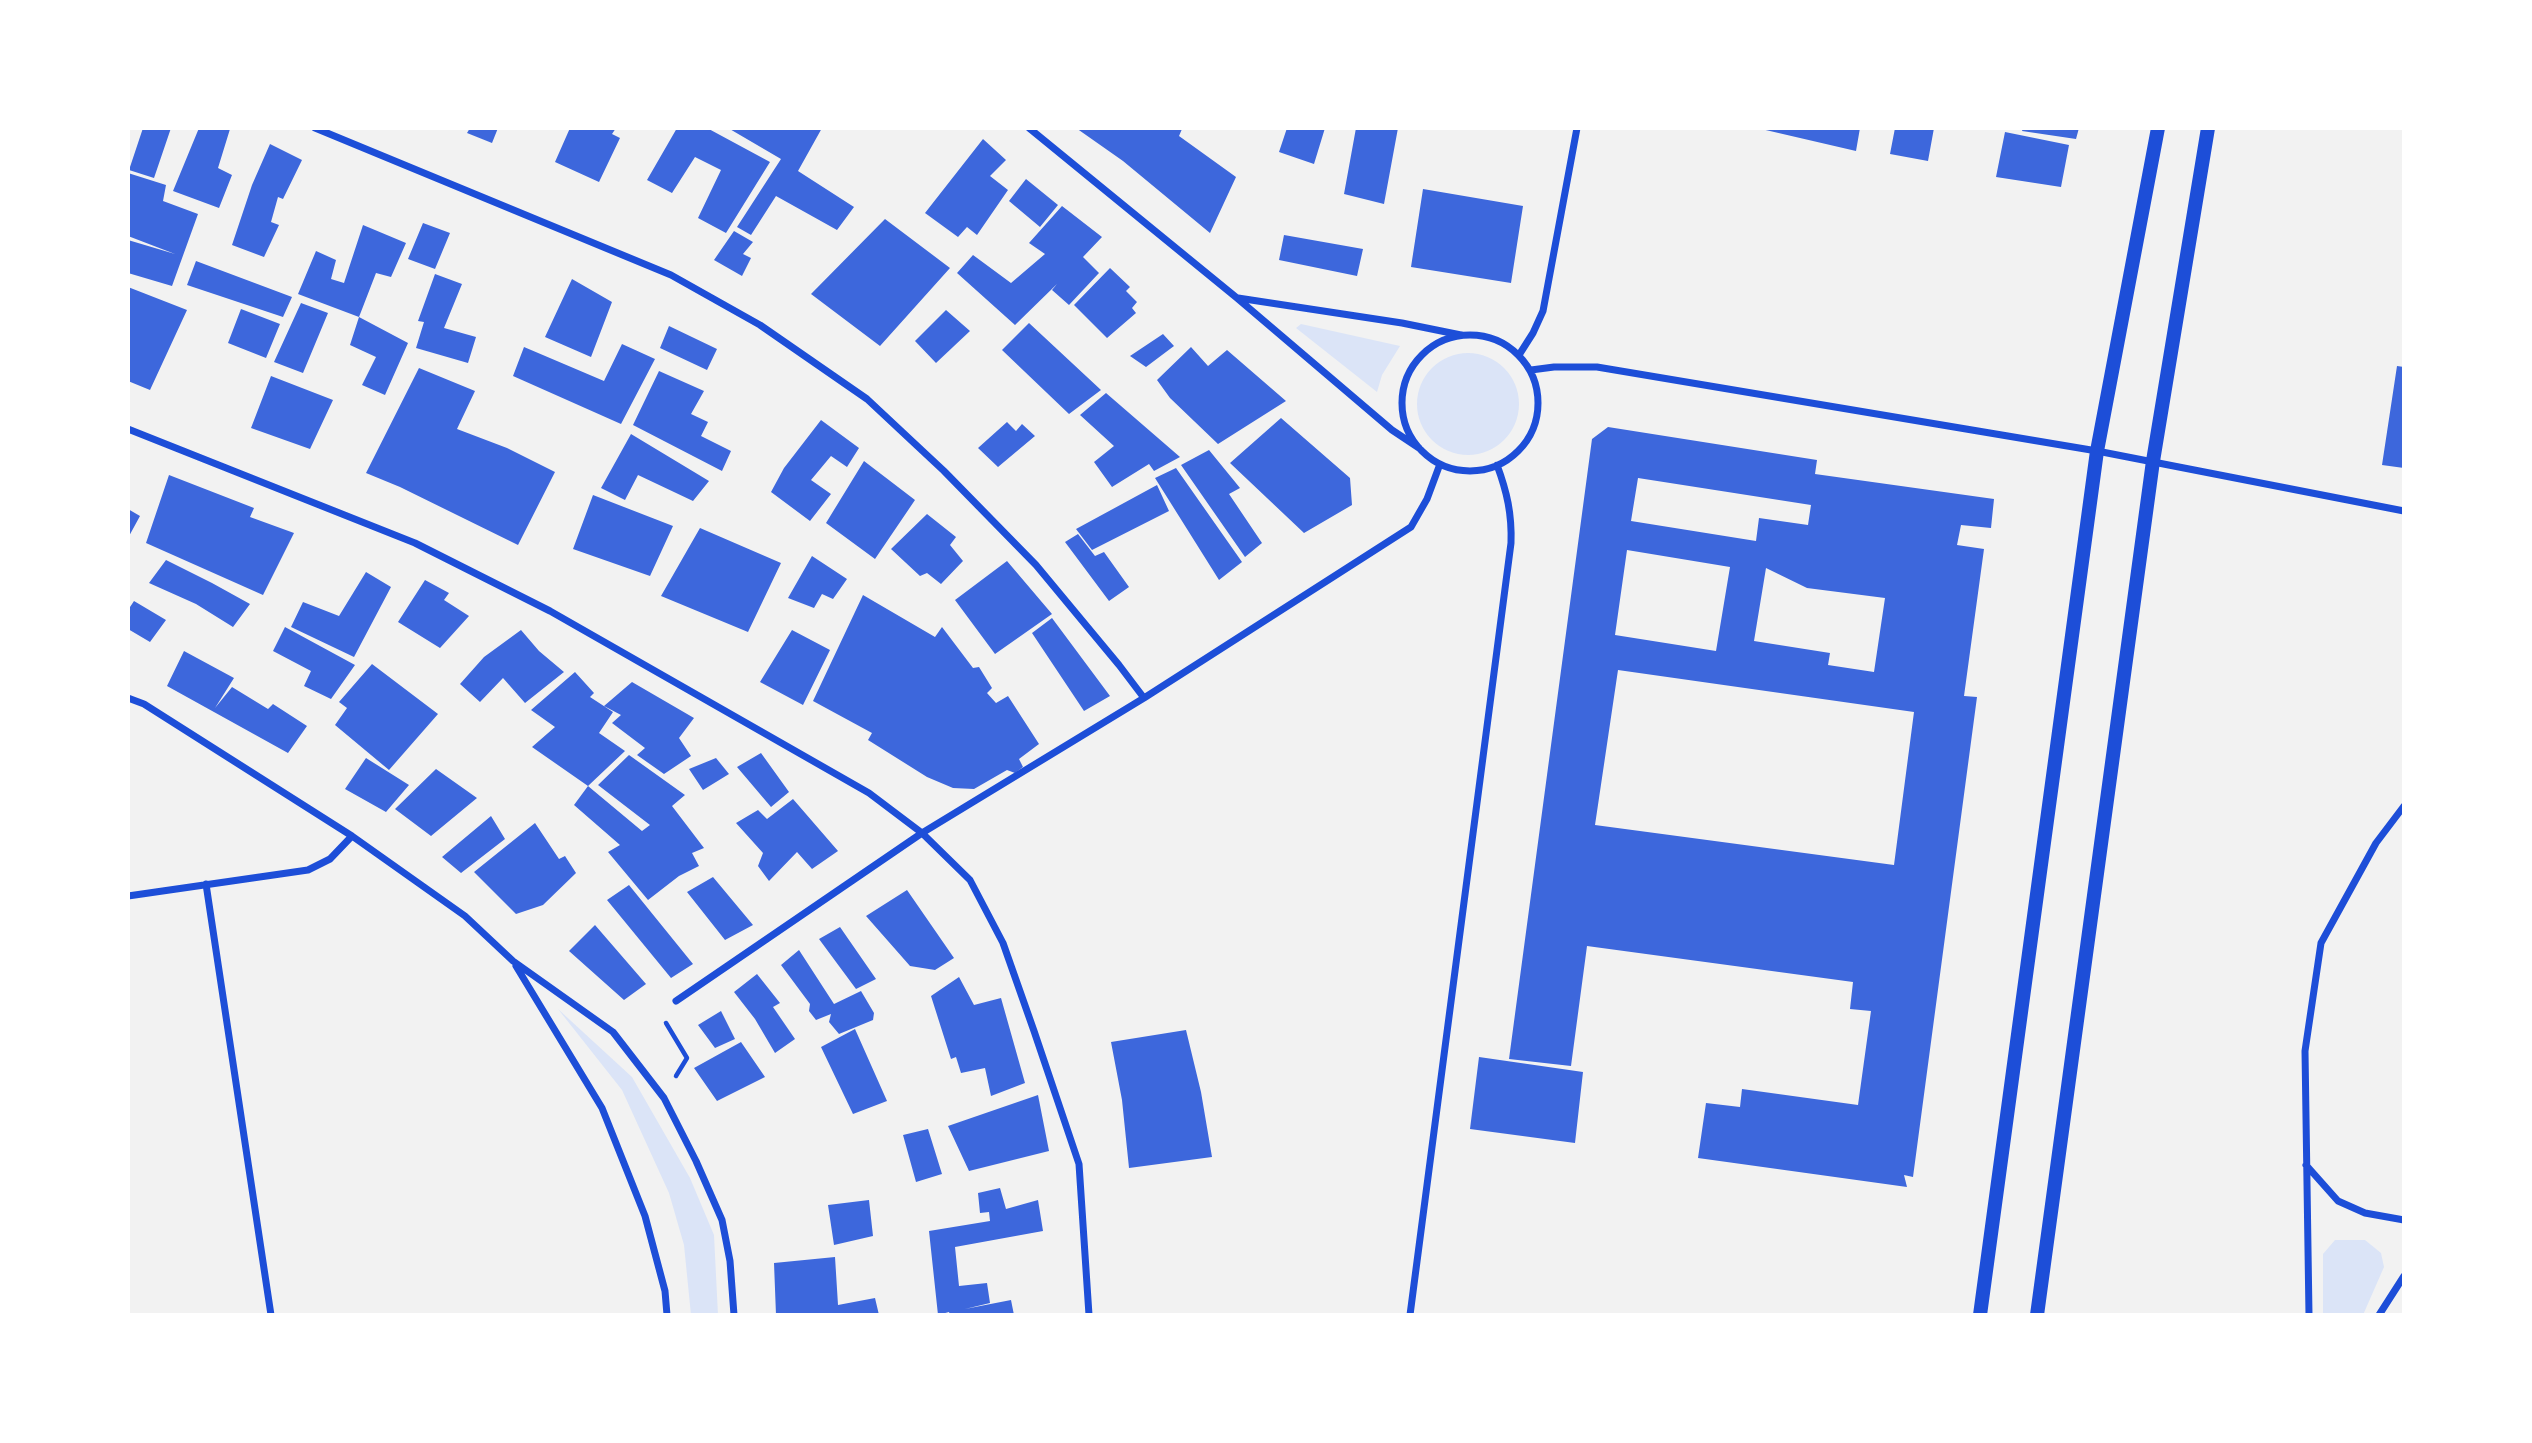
<!DOCTYPE html>
<html>
<head>
<meta charset="utf-8">
<style>
  body { margin:0 }
  #map { position:relative; width:2532px; height:1443px; overflow:hidden; background:#f2f2f2; font-family:Literata,serif }
  canvas { display:block }
  .frame { position:absolute; inset:0; border:130px solid #fff; pointer-events:none }
</style>
</head>
<body>
<div id="map">
<canvas width="2532" height="1443"></canvas>
<div class="frame"></div>
</div>
<script>
const ctx = document.querySelector('canvas').getContext('2d');
ctx.lineJoin = 'round';
function paint(path, color) { ctx.fillStyle = color; ctx.fill(path, 'evenodd'); }
function stroke(path, color, width, dash) { ctx.strokeStyle = color; ctx.lineWidth = width; ctx.lineCap = dash ? 'butt' : 'round'; ctx.setLineDash(dash || []); ctx.stroke(path); }
paint(new Path2D(`
  M 1301,324 L 1400,346 L 1382,375 L 1377,392 L 1296,328 Z
  M1417 404a51 51 0 1 1 102 0a51 51 0 1 1-102 0Z
  M 558,1009 L 632,1077 L 690,1178 L 714,1235 L 718,1315 L 691,1315 L 684,1245 L 669,1193 L 622,1090 Z
  M 2335,1240 L 2365,1240 L 2381,1253 L 2384,1267 L 2363,1315 L 2323,1315 L 2323,1254 Z`), '#dbe4f7');
paint(new Path2D(`
  M 143,128 L 171,128 L 154,178 L 129,170 Z
  M 199,128 L 230,129 L 218,168 L 232,175 L 219,208 L 173,191 Z
  M 470,128 L 498,128 L 492,143 L 467,133 Z
  M 570,128 L 616,128 L 612,134 L 620,138 L 599,182 L 555,162 Z
  M 677,128 L 707,128 L 770,162 L 726,233 L 698,218 L 721,170 L 695,157 L 672,193 L 647,180 Z
  M 728,128 L 822,128 L 798,171 L 854,207 L 837,230 L 776,196 L 751,235 L 737,227 L 781,159 Z
  M 1076,128 L 1182,129 L 1179,136 L 1236,177 L 1210,233 L 1123,161 Z
  M 1287,128 L 1325,128 L 1314,164 L 1279,152 Z
  M 1356,128 L 1398,128 L 1384,204 L 1344,194 Z
  M 1757,128 L 1860,128 L 1856,151 Z
  M 1895,128 L 1934,128 L 1928,161 L 1890,154 Z
  M 2023,128 L 2079,128 L 2076,139 L 2022,131 Z
  M 2005,132 L 2069,145 L 2061,187 L 1996,177 Z
  M 983,139 L 1006,160 L 990,176 L 1008,190 L 977,235 L 967,227 L 958,237 L 925,213 Z
  M 270,144 L 302,160 L 283,199 L 278,197 L 271,222 L 279,225 L 264,257 L 232,245 L 252,185 Z
  M 128,173 L 166,185 L 163,201 L 198,214 L 172,286 L 128,273 L 128,240 L 175,254 L 128,236 Z
  M 1026,179 L 1058,205 L 1040,227 L 1009,201 Z
  M 1423,189 L 1523,206 L 1511,283 L 1411,267 Z
  M 1062,206 L 1102,237 L 1083,257 L 1099,273 L 1069,305 L 1052,290 L 1057,284 L 1015,325 L 957,273 L 973,255 L 1011,283 L 1045,254 L 1029,243 Z
  M 885,219 L 950,268 L 880,346 L 811,294 Z
  M 423,223 L 450,233 L 435,269 L 408,259 Z
  M 363,225 L 406,243 L 391,277 L 376,273 L 359,317 L 408,343 L 385,395 L 362,385 L 376,357 L 350,345 L 359,317 L 298,294 L 316,251 L 336,260 L 331,279 L 344,283 Z
  M 734,231 L 753,242 L 743,254 L 751,258 L 742,276 L 714,260 Z
  M 1284,235 L 1363,249 L 1357,276 L 1279,260 Z
  M 196,261 L 292,297 L 283,317 L 187,285 Z
  M 1110,268 L 1130,287 L 1126,291 L 1137,302 L 1132,308 L 1136,313 L 1107,338 L 1074,305 Z
  M 435,274 L 462,284 L 444,328 L 476,337 L 468,363 L 416,348 L 424,322 L 418,321 Z
  M 572,279 L 612,302 L 591,357 L 545,337 Z
  M 128,287 L 187,310 L 150,390 L 128,381 Z
  M 301,303 L 328,313 L 303,373 L 274,362 Z
  M 241,309 L 280,324 L 266,358 L 228,343 Z
  M 946,310 L 970,331 L 936,363 L 915,341 Z
  M 1029,323 L 1101,390 L 1069,414 L 1002,350 Z
  M 669,326 L 717,349 L 707,370 L 660,348 Z
  M 1163,334 L 1174,346 L 1146,367 L 1130,356 Z
  M 622,344 L 655,359 L 621,424 L 513,376 L 524,347 L 604,381 Z
  M 1191,347 L 1208,366 L 1227,350 L 1286,401 L 1218,444 L 1170,398 L 1157,380 Z
  M 2397,366 L 2404,367 L 2404,468 L 2382,465 Z
  M 419,368 L 475,391 L 457,429 L 507,448 L 555,472 L 518,545 L 400,487 L 366,473 Z
  M 659,371 L 704,391 L 691,414 L 708,422 L 701,436 L 731,451 L 722,471 L 633,425 Z
  M 271,376 L 333,400 L 310,449 L 251,428 Z
  M 1106,393 L 1180,457 L 1154,471 L 1149,464 L 1112,487 L 1094,462 L 1114,446 L 1080,415 Z
  M 1281,418 L 1350,478 L 1352,505 L 1304,533 L 1230,463 Z
  M 821,420 L 859,448 L 847,467 L 831,456 L 811,480 L 831,494 L 810,521 L 771,492 L 784,468 Z
  M 1007,422 L 1016,431 L 1022,424 L 1035,436 L 998,467 L 978,448 Z
  M 1608,427 L 1817,460 L 1815,474 L 1994,499 L 1991,528 L 1961,525 L 1957,545 L 1984,549 L 1964,696 L 1977,697 L 1913,1177 L 1904,1175 L 1907,1187 L 1698,1158 L 1706,1103 L 1740,1107 L 1742,1089 L 1858,1105 L 1871,1011 L 1850,1009 L 1853,982 L 1587,946 L 1571,1066 L 1509,1059 L 1592,439 ZM 1638,478 L 1811,505 L 1808,525 L 1759,518 L 1756,541 L 1631,521 ZM 1627,550 L 1730,567 L 1716,651 L 1615,635 ZM 1766,568 L 1807,588 L 1885,598 L 1874,672 L 1828,665 L 1830,653 L 1754,641 ZM 1618,670 L 1914,712 L 1894,865 L 1595,825 Z
  M 631,434 L 709,481 L 693,501 L 638,475 L 625,500 L 601,488 Z
  M 1209,450 L 1240,488 L 1229,494 L 1262,543 L 1245,557 L 1181,465 Z
  M 864,461 L 915,500 L 875,559 L 826,523 Z
  M 1176,468 L 1242,562 L 1219,580 L 1155,478 Z
  M 169,475 L 254,508 L 250,517 L 294,533 L 263,595 L 146,543 Z
  M 1157,485 L 1169,511 L 1092,550 L 1076,529 Z
  M 593,495 L 673,526 L 650,576 L 573,549 Z
  M 128,509 L 140,516 L 128,538 Z
  M 927,514 L 956,537 L 950,545 L 963,561 L 941,584 L 927,573 L 920,576 L 891,549 Z
  M 700,528 L 781,563 L 748,632 L 661,596 Z
  M 1078,534 L 1095,556 L 1104,552 L 1129,587 L 1109,601 L 1065,542 Z
  M 812,556 L 847,579 L 833,599 L 822,594 L 814,608 L 788,598 Z
  M 166,560 L 212,583 L 250,604 L 233,627 L 196,604 L 149,583 Z
  M 1007,561 L 1052,614 L 995,654 L 955,600 Z
  M 366,572 L 391,587 L 354,657 L 291,627 L 303,602 L 339,616 Z
  M 425,580 L 449,593 L 444,600 L 469,616 L 440,648 L 398,622 Z
  M 863,595 L 935,637 L 942,627 L 973,668 L 979,667 L 992,688 L 987,693 L 996,703 L 1008,696 L 1039,744 L 1019,759 L 1023,767 L 1015,773 L 1007,770 L 974,789 L 953,788 L 927,777 L 868,740 L 872,733 L 813,701 Z
  M 134,601 L 166,620 L 150,642 L 128,629 L 128,610 Z
  M 1052,618 L 1110,696 L 1084,711 L 1032,633 Z
  M 285,627 L 355,665 L 331,699 L 304,686 L 311,671 L 273,651 Z
  M 521,630 L 539,651 L 564,672 L 525,703 L 503,678 L 480,702 L 460,684 L 484,657 Z
  M 792,630 L 830,650 L 803,705 L 760,682 Z
  M 184,651 L 234,678 L 215,708 L 232,687 L 268,709 L 273,704 L 307,726 L 288,753 L 167,686 Z
  M 372,664 L 438,714 L 389,770 L 335,725 L 347,708 L 339,702 Z
  M 575,672 L 594,693 L 590,697 L 613,712 L 599,733 L 625,751 L 588,786 L 532,747 L 555,727 L 531,710 Z
  M 632,682 L 694,718 L 679,738 L 691,756 L 664,774 L 637,755 L 645,748 L 612,723 L 621,715 L 604,706 Z
  M 761,753 L 789,792 L 771,807 L 737,767 Z
  M 629,755 L 685,795 L 672,806 L 704,848 L 692,853 L 699,866 L 679,876 L 648,900 L 608,852 L 620,845 L 574,805 L 588,786 L 642,831 L 650,825 L 598,785 Z
  M 366,758 L 409,785 L 386,812 L 345,789 Z
  M 716,758 L 729,774 L 703,790 L 689,769 Z
  M 436,769 L 477,798 L 431,836 L 395,809 Z
  M 793,799 L 838,851 L 812,869 L 797,852 L 769,881 L 758,866 L 763,853 L 736,823 L 758,810 L 767,819 Z
  M 491,816 L 505,839 L 461,873 L 442,857 Z
  M 535,823 L 559,859 L 565,856 L 576,873 L 543,905 L 516,914 L 474,872 Z
  M 713,877 L 753,925 L 725,940 L 687,892 Z
  M 629,885 L 693,964 L 671,978 L 607,900 Z
  M 907,890 L 954,958 L 935,970 L 910,966 L 866,916 Z
  M 595,925 L 646,984 L 624,1000 L 569,951 Z
  M 840,927 L 876,979 L 856,989 L 819,939 Z
  M 799,950 L 834,1004 L 861,991 L 874,1013 L 873,1020 L 839,1034 L 829,1022 L 831,1014 L 816,1020 L 809,1011 L 810,1004 L 781,965 Z
  M 757,974 L 780,1003 L 773,1007 L 795,1039 L 775,1053 L 755,1019 L 734,992 Z
  M 959,977 L 974,1005 L 1001,998 L 1025,1083 L 991,1096 L 985,1068 L 961,1073 L 956,1057 L 951,1059 L 931,996 Z
  M 721,1011 L 735,1039 L 715,1048 L 698,1025 Z
  M 855,1029 L 887,1101 L 853,1114 L 821,1047 Z
  M 1186,1030 L 1201,1092 L 1212,1157 L 1129,1168 L 1122,1100 L 1111,1042 Z
  M 741,1042 L 765,1077 L 717,1101 L 694,1068 Z
  M 1479,1057 L 1583,1072 L 1575,1143 L 1470,1129 Z
  M 1038,1095 L 1049,1151 L 969,1171 L 948,1126 Z
  M 928,1129 L 942,1174 L 916,1182 L 903,1135 Z
  M 1000,1188 L 1006,1209 L 1038,1200 L 1043,1231 L 955,1247 L 959,1286 L 987,1283 L 990,1303 L 965,1309 L 1011,1300 L 1014,1315 L 950,1315 L 949,1312 L 938,1315 L 929,1231 L 990,1221 L 989,1212 L 980,1213 L 978,1193 Z
  M 869,1200 L 873,1236 L 834,1245 L 828,1205 Z
  M 835,1257 L 838,1305 L 875,1298 L 879,1315 L 796,1315 L 795,1313 L 776,1315 L 774,1263 Z`), '#3d67dc');
stroke(new Path2D(`
  M 666,1023 L 687,1058 L 676,1076`), '#1d4ed8', 4.5);
stroke(new Path2D(`
  M 315,128 L 671,275 L 760,325 L 867,399 L 944,471 L 1036,565 L 1119,665 L 1144,698
  M 1029,128 L 1237,298 L 1392,430 L 1419,448
  M 1238,298 L 1402,323 L 1461,335
  M1402 403a68 68 0 1 1 136 0a68 68 0 1 1-136 0Z
  M 1519,355 L 1533,333 L 1543,311 L 1577,128
  M 1531,370 L 1554,367 L 1597,367 L 2097,451 L 2404,511
  M 128,429 L 415,543 L 550,611 L 869,793 L 922,833 L 970,880 L 1003,943 L 1034,1031 L 1079,1164 L 1089,1315
  M 128,698 L 144,704 L 352,836 L 465,916 L 513,961 L 613,1032 L 664,1098 L 696,1161 L 722,1220 L 730,1261 L 734,1315
  M 206,884 L 271,1315
  M 128,896 L 308,870 L 330,859 L 352,836
  M 516,966 L 602,1108 L 645,1216 L 665,1291 L 667,1315
  M 676,1001 L 922,833 L 1144,698 L 1411,527 L 1427,499 L 1440,464
  M 2306,1165 L 2338,1201 L 2365,1213 L 2404,1220
  M 1410,1315 L 1511,543 C 1512,514 1507,492 1497,465
  M 2309,1315 L 2305,1051 L 2321,943 L 2376,843 L 2404,806
  M 2379,1315 L 2404,1276`), '#1d4ed8', 7);
stroke(new Path2D(`
  M 1980,1315 L 2097,451 L 2158,128
  M 2037,1315 L 2153,461 L 2208,128`), '#1d4ed8', 14);
</script>
</body>
</html>
